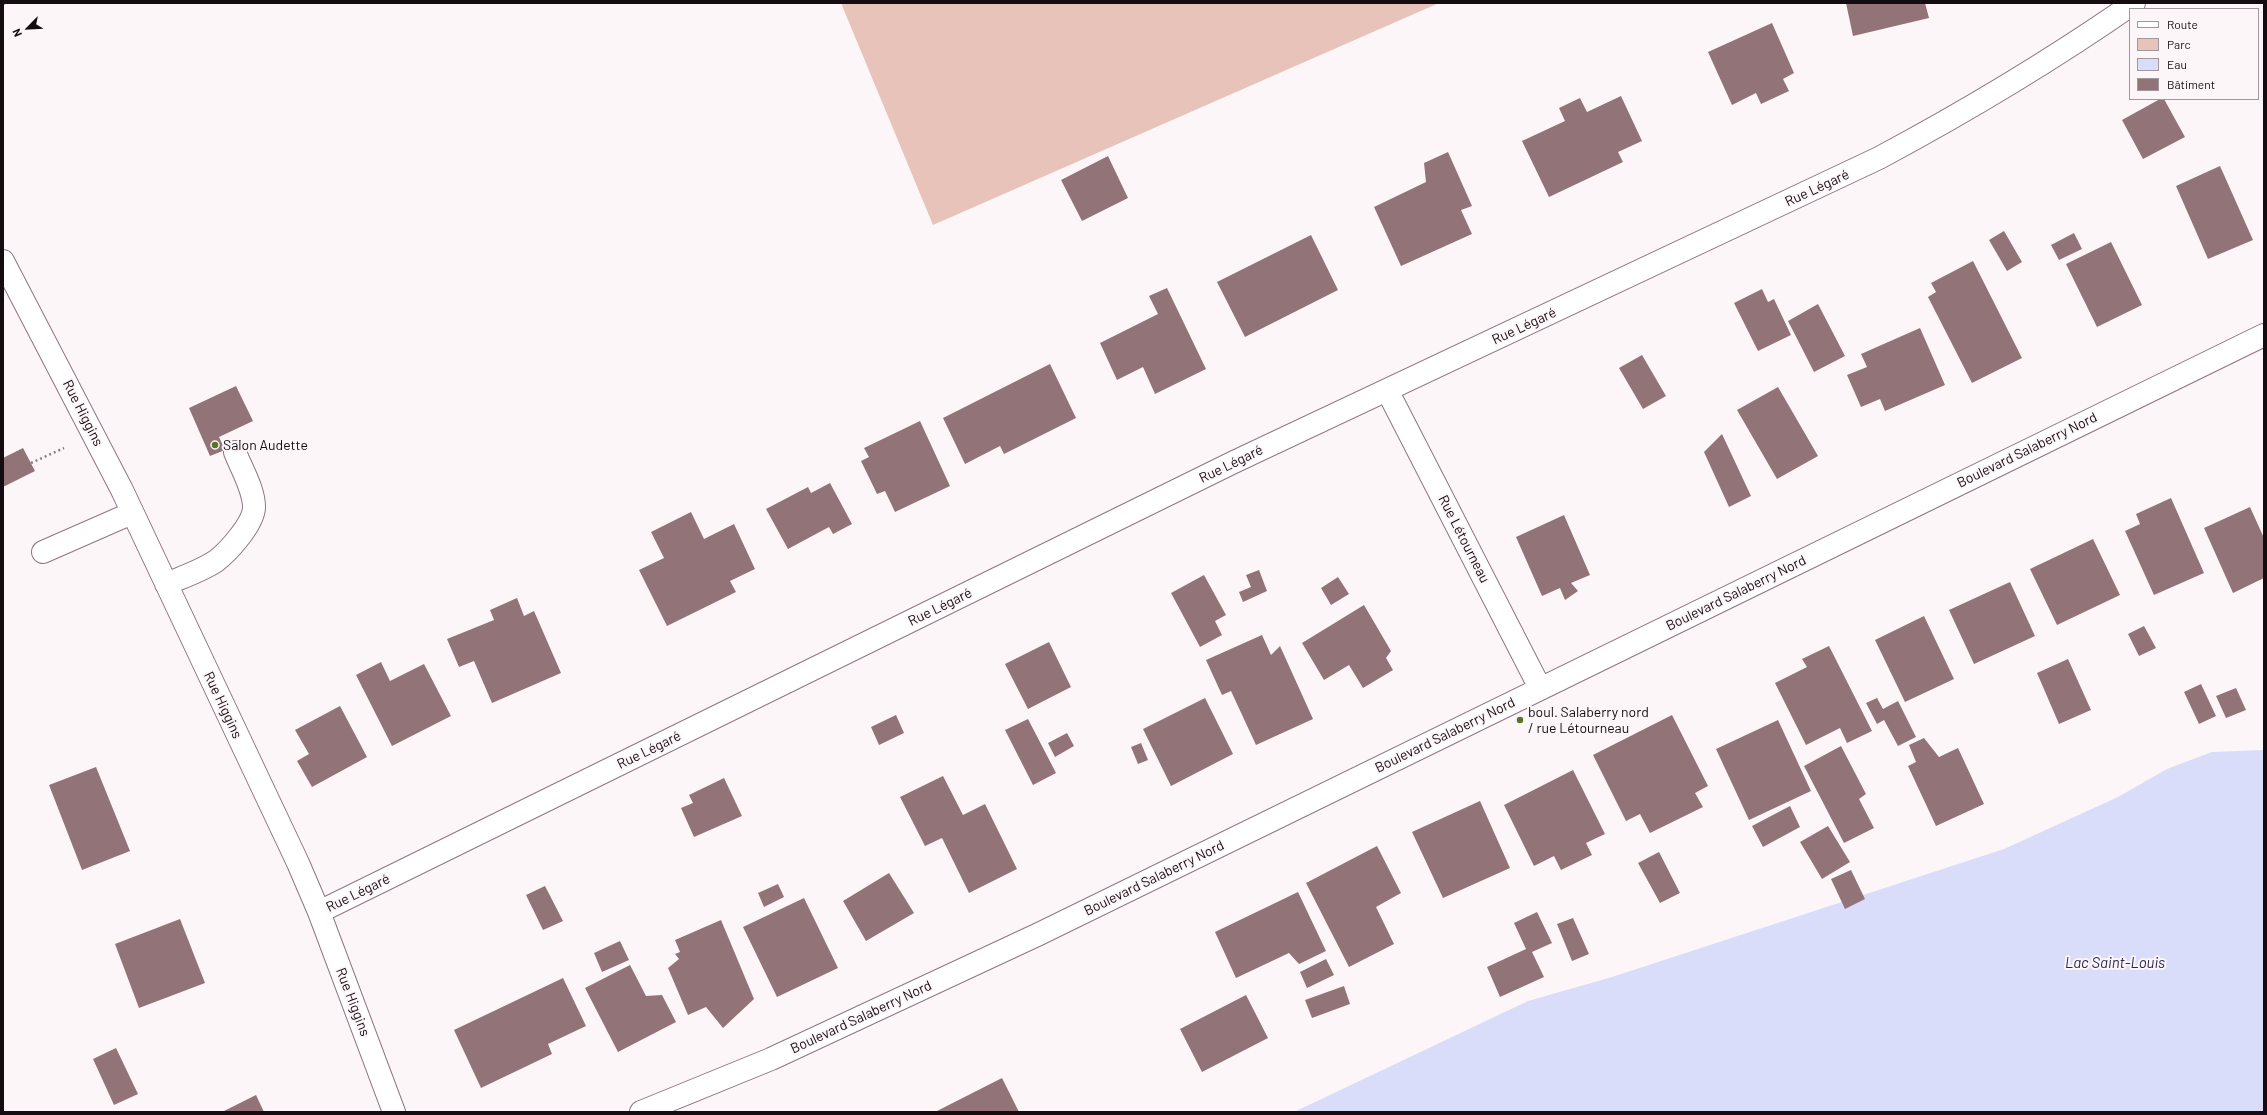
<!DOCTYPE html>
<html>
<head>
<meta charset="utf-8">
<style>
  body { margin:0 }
  #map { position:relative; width:2267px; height:1115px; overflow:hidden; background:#fcf6f9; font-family:Barlow,sans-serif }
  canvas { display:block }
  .frame { position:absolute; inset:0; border:4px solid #150c12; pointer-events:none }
  .legend { position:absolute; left:2129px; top:8px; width:130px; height:92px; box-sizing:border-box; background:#fcf6f9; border:1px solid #a0989d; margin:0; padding:5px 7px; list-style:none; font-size:12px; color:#150c12 }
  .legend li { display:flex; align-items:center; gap:8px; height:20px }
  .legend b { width:20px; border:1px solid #a0989d }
  .north { position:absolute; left:8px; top:8px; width:40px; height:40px; -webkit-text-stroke:3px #fcf6f9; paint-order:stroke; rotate:246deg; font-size:11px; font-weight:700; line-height:16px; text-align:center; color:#150c12 }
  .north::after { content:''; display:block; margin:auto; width:14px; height:18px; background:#150c12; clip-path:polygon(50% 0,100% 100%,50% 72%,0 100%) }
</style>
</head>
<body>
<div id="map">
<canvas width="2267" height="1115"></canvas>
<div class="frame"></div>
<ul class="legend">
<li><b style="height:5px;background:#fff"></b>Route</li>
<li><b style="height:11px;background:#e7c3b9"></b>Parc</li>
<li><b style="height:11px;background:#daddf9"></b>Eau</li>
<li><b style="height:11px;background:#927478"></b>Bâtiment</li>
</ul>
<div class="north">N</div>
</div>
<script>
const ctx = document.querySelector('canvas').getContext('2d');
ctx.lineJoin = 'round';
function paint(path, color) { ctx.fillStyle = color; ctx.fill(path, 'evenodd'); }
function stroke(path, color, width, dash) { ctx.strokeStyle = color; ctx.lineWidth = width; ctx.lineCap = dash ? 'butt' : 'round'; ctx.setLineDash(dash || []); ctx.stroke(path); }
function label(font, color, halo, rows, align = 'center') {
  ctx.font = font + ' Barlow,sans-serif'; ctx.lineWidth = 4; ctx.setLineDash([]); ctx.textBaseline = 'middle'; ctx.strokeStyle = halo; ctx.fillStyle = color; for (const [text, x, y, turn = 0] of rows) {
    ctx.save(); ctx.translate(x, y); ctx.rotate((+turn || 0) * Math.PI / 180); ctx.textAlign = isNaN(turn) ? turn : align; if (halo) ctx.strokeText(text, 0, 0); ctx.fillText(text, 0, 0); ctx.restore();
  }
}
paint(new Path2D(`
  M 841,3 L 1439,3 L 933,225 Z`), '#e7c3b9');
paint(new Path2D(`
  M 2264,750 L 2264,1112 L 1294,1112 L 1528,1001 L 1612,977 L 2004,849 L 2118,797 L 2167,769 L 2212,752 Z`), '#daddf9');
paint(new Path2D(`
  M 1846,3 L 1925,3 L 1929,18 L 1853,36 Z
  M 1772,23 L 1794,73 L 1783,79 L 1789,91 L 1761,104 L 1756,93 L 1732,105 L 1708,52 Z
  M 1621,96 L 1642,141 L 1618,152 L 1623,162 L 1549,197 L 1522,141 L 1565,121 L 1559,108 L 1580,98 L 1587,112 Z
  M 2160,99 L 2164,99 L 2185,137 L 2143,159 L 2122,120 Z
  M 1448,152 L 1472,206 L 1461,210 L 1472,234 L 1401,266 L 1374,207 L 1426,182 L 1424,163 Z
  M 1108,156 L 1128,198 L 1082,221 L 1061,180 Z
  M 2220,166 L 2253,240 L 2208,259 L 2176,186 Z
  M 2004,231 L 2022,262 L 2007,271 L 1989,240 Z
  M 2074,233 L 2082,249 L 2059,260 L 2051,245 Z
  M 1311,235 L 1338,290 L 1245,337 L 1217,282 Z
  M 2111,242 L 2142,305 L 2097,327 L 2066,264 Z
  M 1973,261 L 2022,358 L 1972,383 L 1928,297 L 1936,292 L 1931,283 Z
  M 1167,288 L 1206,369 L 1155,394 L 1143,367 L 1117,380 L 1100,343 L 1158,314 L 1149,296 Z
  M 1762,289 L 1768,302 L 1774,299 L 1791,335 L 1758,351 L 1734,303 Z
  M 1818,304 L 1845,356 L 1814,372 L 1788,321 Z
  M 1920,328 L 1945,385 L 1885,411 L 1880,399 L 1861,407 L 1847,375 L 1867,367 L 1861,354 Z
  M 1642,355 L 1666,396 L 1643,409 L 1619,368 Z
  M 1050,364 L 1076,418 L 1004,454 L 1000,446 L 965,464 L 943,418 Z
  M 236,386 L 253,421 L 219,437 L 225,450 L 210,456 L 189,408 Z
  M 1778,387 L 1818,456 L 1777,479 L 1737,410 Z
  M 920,421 L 950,486 L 895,512 L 885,491 L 877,494 L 861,461 L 869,457 L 864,448 Z
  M 1722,434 L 1751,496 L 1729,507 L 1704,452 Z
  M 23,448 L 35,471 L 3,487 L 3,458 Z
  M 830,483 L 852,524 L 833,534 L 829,527 L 788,549 L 766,509 L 808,487 L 811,493 Z
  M 2171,498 L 2204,573 L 2154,595 L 2125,531 L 2140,524 L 2136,514 Z
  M 2250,507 L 2264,538 L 2264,578 L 2233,593 L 2204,528 Z
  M 691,512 L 704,539 L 734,524 L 755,569 L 730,581 L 736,592 L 667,626 L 639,570 L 664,558 L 651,532 Z
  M 1564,515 L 1590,575 L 1571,583 L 1578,591 L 1565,600 L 1560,588 L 1542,596 L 1516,537 Z
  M 2093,539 L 2120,595 L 2057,625 L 2030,569 Z
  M 1259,570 L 1267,591 L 1243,602 L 1239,592 L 1251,587 L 1246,575 Z
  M 1204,575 L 1226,615 L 1215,621 L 1222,635 L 1200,647 L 1171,593 Z
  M 1338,577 L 1349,594 L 1331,605 L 1321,588 Z
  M 2010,582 L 2035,636 L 1974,664 L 1949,610 Z
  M 517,598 L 524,616 L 534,611 L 561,673 L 492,703 L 474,661 L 459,667 L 447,639 L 494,620 L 490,610 Z
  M 1364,605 L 1391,651 L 1386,658 L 1393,670 L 1363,688 L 1349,665 L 1324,680 L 1302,643 Z
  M 1924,616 L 1954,679 L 1905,702 L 1875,640 Z
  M 2144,626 L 2156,648 L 2139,656 L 2128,634 Z
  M 1262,635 L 1271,655 L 1280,646 L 1313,719 L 1256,745 L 1231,691 L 1222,695 L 1206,660 Z
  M 1049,642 L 1071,687 L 1028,709 L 1005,664 Z
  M 1829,646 L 1872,731 L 1847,743 L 1840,728 L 1806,745 L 1775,683 L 1807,667 L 1802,659 Z
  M 2068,659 L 2091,710 L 2059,724 L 2037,673 Z
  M 381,662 L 390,681 L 424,664 L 451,716 L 392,746 L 356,675 Z
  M 2201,684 L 2216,716 L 2199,724 L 2184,692 Z
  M 2236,688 L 2246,710 L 2226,718 L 2216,696 Z
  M 1205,698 L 1233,754 L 1171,786 L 1143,729 Z
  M 1877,698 L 1883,709 L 1898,701 L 1916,737 L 1898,746 L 1884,720 L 1877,724 L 1866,703 Z
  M 340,706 L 367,757 L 312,787 L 297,761 L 309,754 L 295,730 Z
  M 896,715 L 904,733 L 879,745 L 871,727 Z
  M 1672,715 L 1708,786 L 1695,793 L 1703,807 L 1650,833 L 1640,814 L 1626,821 L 1593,755 Z
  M 1028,719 L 1056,773 L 1033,785 L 1005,730 Z
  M 1778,720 L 1811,791 L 1749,820 L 1716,749 Z
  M 1067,733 L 1074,746 L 1055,757 L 1048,743 Z
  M 1924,738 L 1939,757 L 1958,748 L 1984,804 L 1936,826 L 1908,766 L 1916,762 L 1909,745 Z
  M 1141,743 L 1148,760 L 1138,764 L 1131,747 Z
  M 1841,746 L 1866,794 L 1859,799 L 1874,828 L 1844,843 L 1804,766 Z
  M 96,767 L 130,851 L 82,870 L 49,785 Z
  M 1573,770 L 1605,834 L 1586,843 L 1592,855 L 1561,870 L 1554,856 L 1534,866 L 1504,805 Z
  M 943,776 L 963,815 L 985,804 L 1017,869 L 969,893 L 942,838 L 925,846 L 900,797 Z
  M 724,778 L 742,816 L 694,837 L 681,808 L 693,803 L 689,795 Z
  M 1480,801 L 1510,868 L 1443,898 L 1412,832 Z
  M 1790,806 L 1800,827 L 1763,847 L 1752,826 Z
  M 1828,826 L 1850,862 L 1822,879 L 1800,842 Z
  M 1377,846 L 1401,893 L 1376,907 L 1394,944 L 1349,967 L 1306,883 Z
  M 1659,852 L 1680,893 L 1660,903 L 1638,863 Z
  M 1851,870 L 1865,899 L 1845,909 L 1831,879 Z
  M 889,873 L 914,913 L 866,941 L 843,901 Z
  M 778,884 L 784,897 L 764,907 L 758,893 Z
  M 545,886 L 563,921 L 543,930 L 526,895 Z
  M 1298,892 L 1326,951 L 1299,964 L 1289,953 L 1236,978 L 1215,932 Z
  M 804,898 L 838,968 L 777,997 L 743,927 Z
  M 1537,912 L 1552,943 L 1532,952 L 1544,977 L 1500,997 L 1487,967 L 1526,949 L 1514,923 Z
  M 1573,918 L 1589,954 L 1572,961 L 1557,924 Z
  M 180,919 L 205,983 L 139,1008 L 115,944 Z
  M 721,920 L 754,999 L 723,1028 L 706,1007 L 688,1015 L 668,968 L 679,959 L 675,954 L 680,952 L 675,940 Z
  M 620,941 L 629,960 L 602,972 L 594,953 Z
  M 1326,959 L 1334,975 L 1307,988 L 1300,972 Z
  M 630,965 L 646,996 L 662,995 L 676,1022 L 618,1052 L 585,988 Z
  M 563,978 L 586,1026 L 548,1044 L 552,1054 L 481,1088 L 454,1030 Z
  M 1344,986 L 1350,1004 L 1312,1018 L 1305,1000 Z
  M 1246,995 L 1268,1038 L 1202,1072 L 1180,1029 Z
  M 116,1048 L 138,1094 L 114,1105 L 93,1059 Z
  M 1002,1078 L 1019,1112 L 935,1112 Z
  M 256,1095 L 264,1112 L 222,1112 Z`), '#927478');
const minor = new Path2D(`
  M 3,261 L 122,490 L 298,863 L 319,912 L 394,1112
  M 1387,390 L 1540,688
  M 43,552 L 132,513
  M 166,584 C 183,577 201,571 216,561 C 229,551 254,523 254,507 C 254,489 241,468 235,452
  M 319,912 L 1234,462 L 1879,158 C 1967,111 2052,60 2134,3
  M 641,1112 L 771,1059 L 1039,934 L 2264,335`);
stroke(minor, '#8e7586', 24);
stroke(new Path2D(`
  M 3,4 L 5,3
  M 31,463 L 64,448`), '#888185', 2.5, [2, 3]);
stroke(minor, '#fff', 22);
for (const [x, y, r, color] of [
  [215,445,4,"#5c7324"],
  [1520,720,4,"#5c7324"]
]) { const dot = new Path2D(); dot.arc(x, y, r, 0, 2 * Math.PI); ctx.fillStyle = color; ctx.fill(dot); stroke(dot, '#fcf6f9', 1.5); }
label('14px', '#150c12', '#fcf6f9', [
  ["Rue Légaré",1817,188,-25],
  ["Rue Légaré",1524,326,-25],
  ["Rue Higgins",83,413,63],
  ["Boulevard Salaberry Nord",2027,450,-26],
  ["Rue Légaré",1231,464,-26],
  ["Rue Létourneau",1464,539,63],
  ["Boulevard Salaberry Nord",1736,593,-26],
  ["Rue Légaré",940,607,-26],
  ["Rue Higgins",223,705,65],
  ["Boulevard Salaberry Nord",1445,735,-26],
  ["Rue Légaré",649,750,-26],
  ["Boulevard Salaberry Nord",1154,878,-26],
  ["Rue Légaré",358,893,-26],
  ["Rue Higgins",353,1002,69],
  ["Boulevard Salaberry Nord",861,1017,-25]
]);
label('14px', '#150c12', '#fcf6f9', [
  ["Salon Audette",223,445],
  ["boul. Salaberry nord",1528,712],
  ["/ rue Létourneau",1528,728]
], 'left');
label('italic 15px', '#292955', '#fcf6f9', [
  ["Lac Saint-Louis",2115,963]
]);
</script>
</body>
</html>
